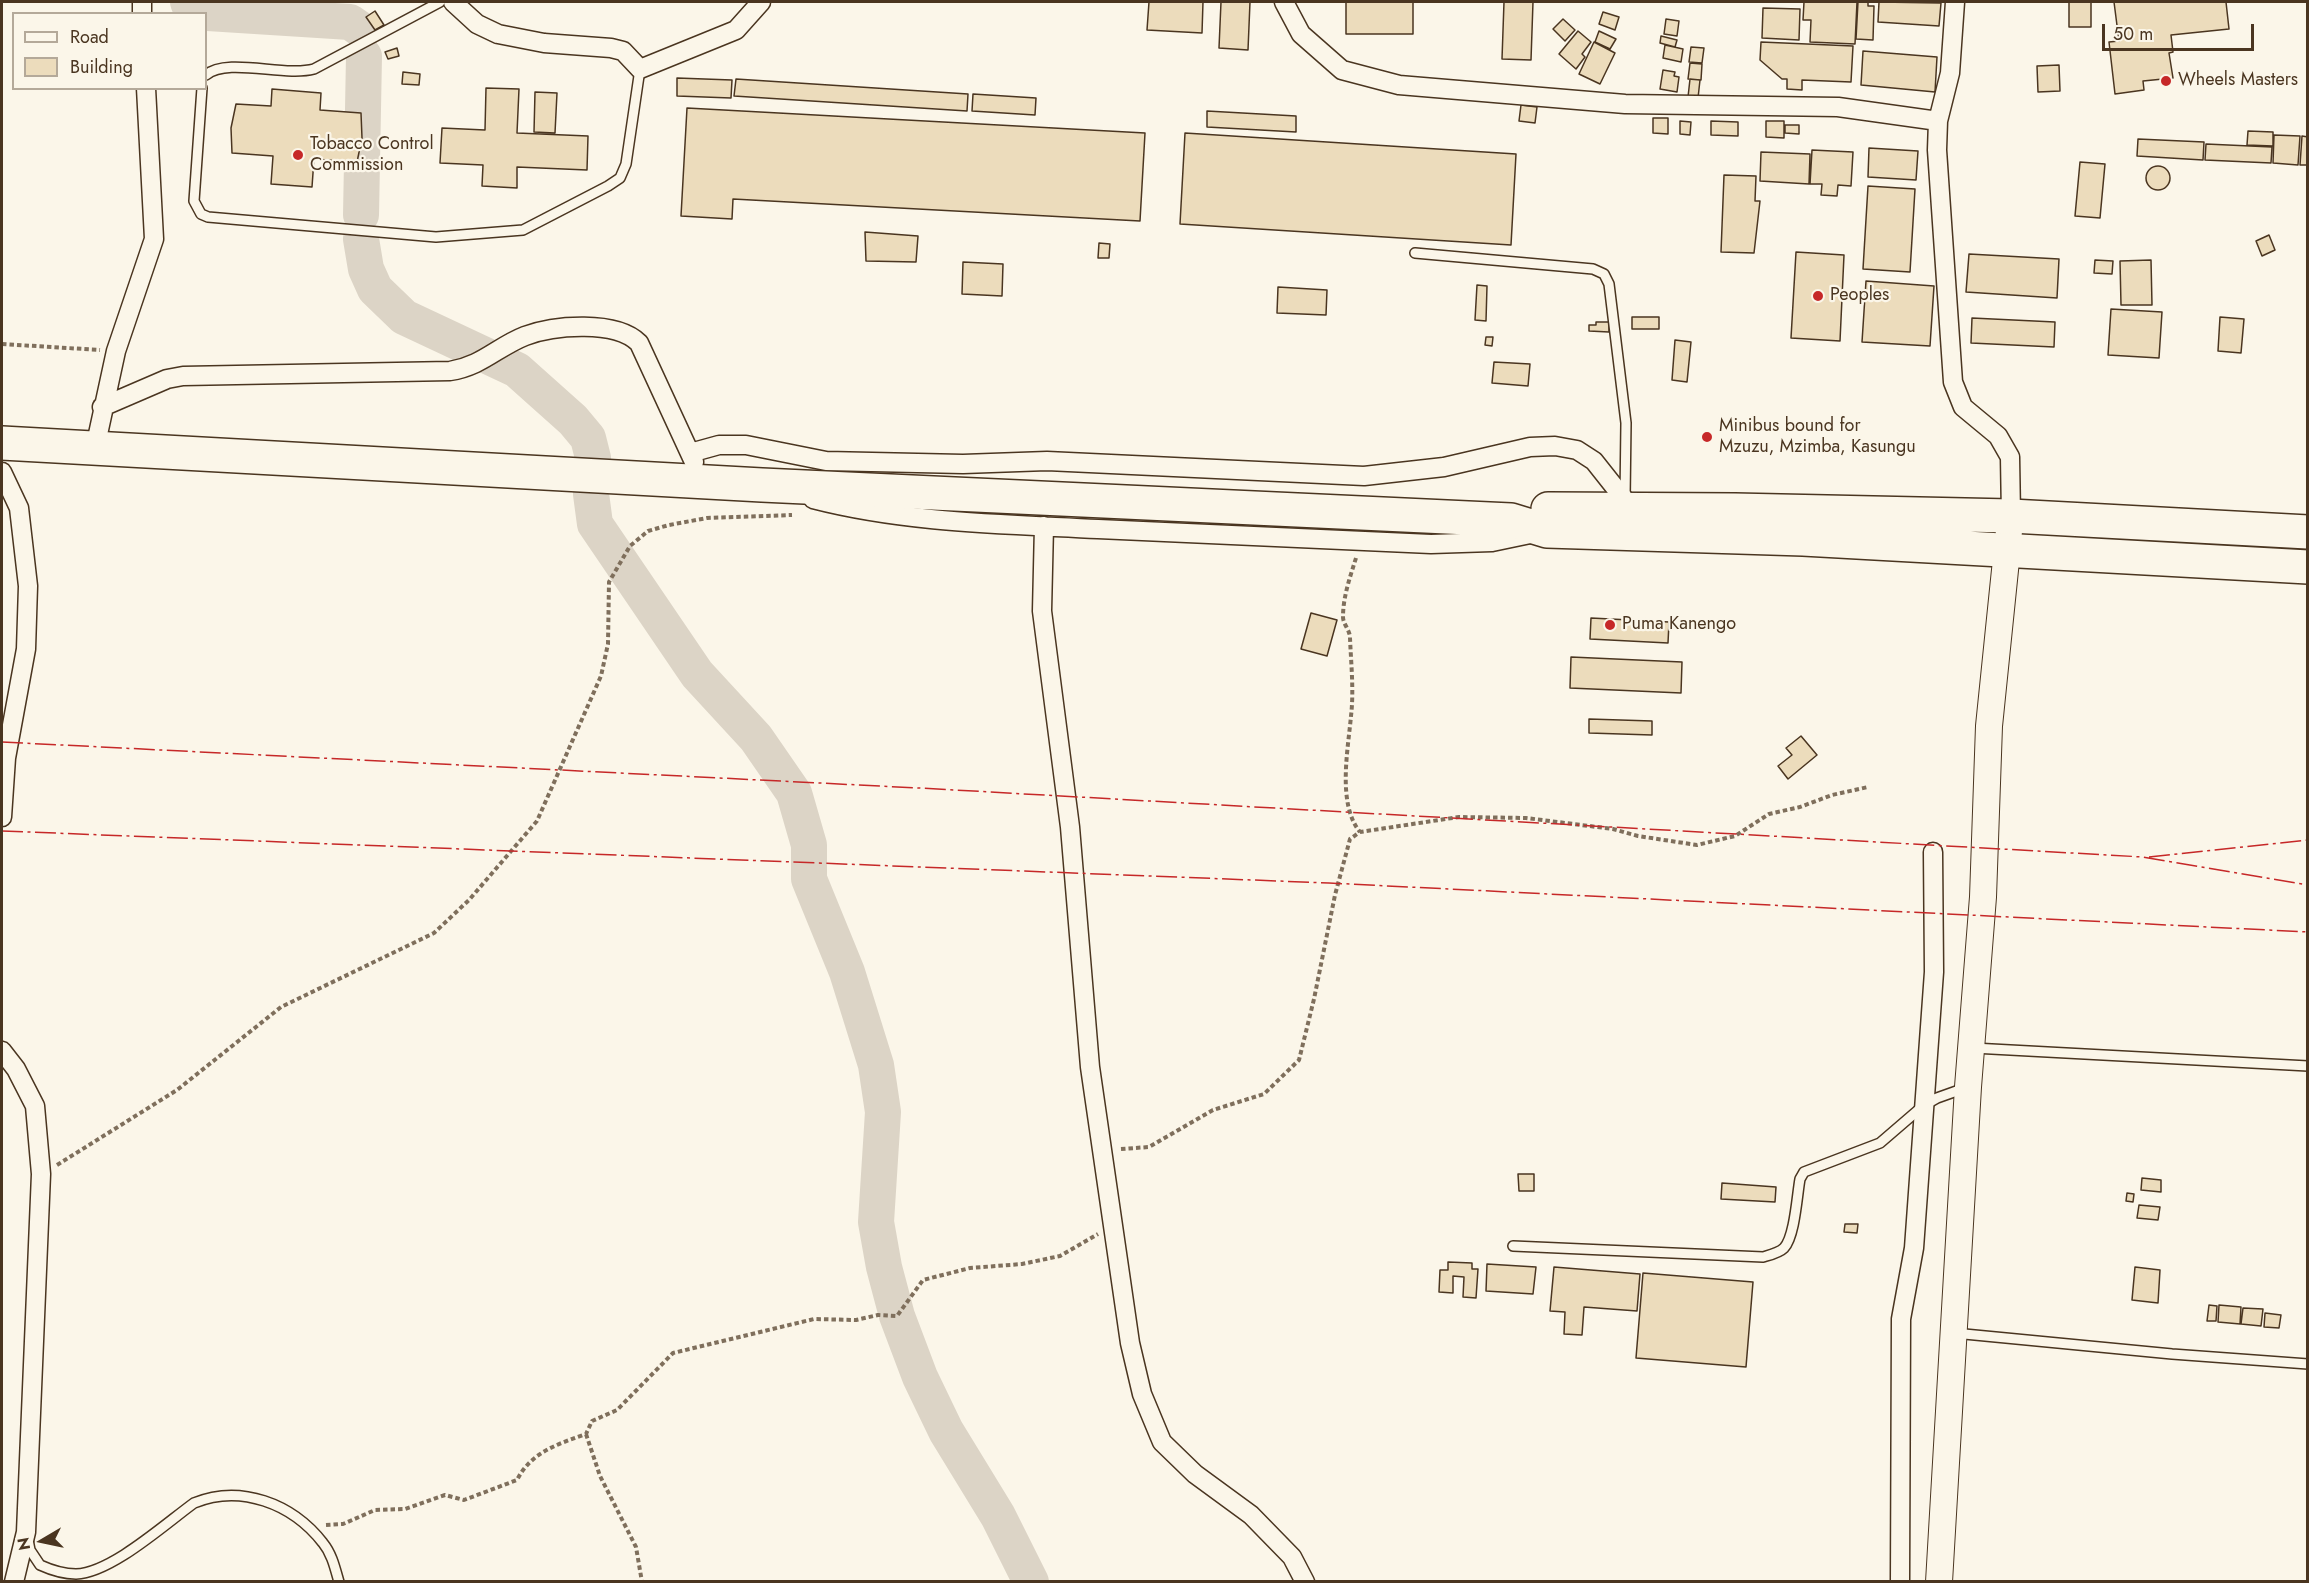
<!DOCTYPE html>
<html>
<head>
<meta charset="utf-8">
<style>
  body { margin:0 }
  #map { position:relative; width:2309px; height:1583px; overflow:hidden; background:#fbf6e9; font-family:Jost,sans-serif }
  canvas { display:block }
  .frame { position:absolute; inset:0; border:3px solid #4a3520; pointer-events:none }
  .legend { position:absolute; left:12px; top:12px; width:195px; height:78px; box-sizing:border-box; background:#fbf6e9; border:2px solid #b4a999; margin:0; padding:8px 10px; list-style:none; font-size:18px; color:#4a3520 }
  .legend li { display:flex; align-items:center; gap:12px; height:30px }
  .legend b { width:30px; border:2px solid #b4a999 }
  .north { position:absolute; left:12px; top:1511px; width:60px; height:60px; -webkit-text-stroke:4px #fbf6e9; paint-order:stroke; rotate:261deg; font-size:16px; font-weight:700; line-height:24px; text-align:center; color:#4a3520 }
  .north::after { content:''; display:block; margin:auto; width:21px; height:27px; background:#4a3520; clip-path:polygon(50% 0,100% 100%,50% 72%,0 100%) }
  .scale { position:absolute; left:2102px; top:24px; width:152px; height:27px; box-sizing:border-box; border:3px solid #4a3520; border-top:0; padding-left:8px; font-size:18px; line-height:21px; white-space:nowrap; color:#4a3520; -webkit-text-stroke:4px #fbf6e9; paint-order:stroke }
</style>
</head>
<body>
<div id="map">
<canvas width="2309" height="1583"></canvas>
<div class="frame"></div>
<ul class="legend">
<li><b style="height:8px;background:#fbf6e9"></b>Road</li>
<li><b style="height:16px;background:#ecdcbc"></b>Building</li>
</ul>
<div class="north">N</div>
<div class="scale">50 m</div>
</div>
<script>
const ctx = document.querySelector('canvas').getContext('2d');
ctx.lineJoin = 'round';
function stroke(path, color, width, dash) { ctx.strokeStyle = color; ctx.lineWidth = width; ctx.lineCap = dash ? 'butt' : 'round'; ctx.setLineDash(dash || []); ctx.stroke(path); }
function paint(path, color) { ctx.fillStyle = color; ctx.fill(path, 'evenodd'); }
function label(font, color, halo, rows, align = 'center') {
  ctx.font = font + ' Jost,sans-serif'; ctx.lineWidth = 4.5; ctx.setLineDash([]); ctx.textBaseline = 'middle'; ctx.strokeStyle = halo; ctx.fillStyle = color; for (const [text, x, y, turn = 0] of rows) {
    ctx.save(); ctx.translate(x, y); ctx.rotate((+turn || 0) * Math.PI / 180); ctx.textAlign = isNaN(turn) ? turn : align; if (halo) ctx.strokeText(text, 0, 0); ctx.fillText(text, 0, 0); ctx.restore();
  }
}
stroke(new Path2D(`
  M 188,2 L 192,12 L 350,22 L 363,31
  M 361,215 L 364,56
  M 361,239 L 366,269 L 375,289 L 404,317 L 517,370 L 573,420 L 588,438 L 593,458
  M 591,494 L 595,524 L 697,674 L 756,738 L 794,793 L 809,845 L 809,879 L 847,972 L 876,1065 L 883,1112 L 876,1222 L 884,1267 L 897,1316 L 920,1377 L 946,1431 L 998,1516 L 1031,1582`), '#dcd4c6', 36);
const building = new Path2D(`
  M 1149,2 L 1203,2 L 1202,33 L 1147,30 Z
  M 1221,2 L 1250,2 L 1248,50 L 1219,48 Z
  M 1346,2 L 1413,2 L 1413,34 L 1346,34 Z
  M 1504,2 L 1533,2 L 1531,60 L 1502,59 Z
  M 1804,2 L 1857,2 L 1855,44 L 1810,42 L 1811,20 L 1803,20 Z
  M 1858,2 L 1868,2 L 1868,6 L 1874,6 L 1873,40 L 1856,39 Z
  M 1879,2 L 1941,3 L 1939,26 L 1878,22 Z
  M 2069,2 L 2091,2 L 2091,27 L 2069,27 Z
  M 2114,2 L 2226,2 L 2229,29 L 2171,35 L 2173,52 L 2169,53 L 2173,78 L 2143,81 L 2144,90 L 2115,94 L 2109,42 L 2119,41 Z
  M 1763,8 L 1800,9 L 1799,40 L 1762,38 Z
  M 375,11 L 384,25 L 375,30 L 366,17 Z
  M 1603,12 L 1619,17 L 1615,30 L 1599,24 Z
  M 1563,19 L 1575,30 L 1565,41 L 1553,29 Z
  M 1666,19 L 1679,21 L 1677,36 L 1664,34 Z
  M 1578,31 L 1591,42 L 1582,54 L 1585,57 L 1576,69 L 1559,54 Z
  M 1599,31 L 1616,39 L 1610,49 L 1595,42 Z
  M 1661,36 L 1677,40 L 1675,47 L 1660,43 Z
  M 1594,42 L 1615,53 L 1600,84 L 1579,74 Z
  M 1761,42 L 1853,46 L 1851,82 L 1802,80 L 1802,90 L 1787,89 L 1787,79 L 1782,79 L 1760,60 Z
  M 1665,45 L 1683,49 L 1681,62 L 1663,58 Z
  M 1691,47 L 1704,48 L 1702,63 L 1689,62 Z
  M 397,48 L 399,56 L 388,59 L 385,52 Z
  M 1863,51 L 1937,57 L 1935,92 L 1861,85 Z
  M 1690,63 L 1702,64 L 1701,80 L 1688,79 Z
  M 2059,65 L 2060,91 L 2038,92 L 2037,66 Z
  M 1663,70 L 1675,72 L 1674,76 L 1679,77 L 1677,92 L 1660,89 Z
  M 403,72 L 420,74 L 419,85 L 402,84 Z
  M 677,78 L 732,80 L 731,98 L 677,96 Z
  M 736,79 L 968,94 L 967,111 L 734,96 Z
  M 1690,79 L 1700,80 L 1698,98 L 1688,97 Z
  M 486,88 L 519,89 L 517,133 L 588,136 L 587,170 L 517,167 L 517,188 L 482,186 L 483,165 L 440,163 L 442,128 L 485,130 Z
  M 272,89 L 321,93 L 320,110 L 361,113 L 362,138 L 357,162 L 314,159 L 312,187 L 271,184 L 273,156 L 232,153 L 231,128 L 236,104 L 271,106 Z
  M 535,92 L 557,93 L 555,133 L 534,132 Z
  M 973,94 L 1036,98 L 1035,115 L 972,111 Z
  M 1521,105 L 1537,107 L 1535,123 L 1519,121 Z
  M 687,108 L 1145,133 L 1140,221 L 733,199 L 732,219 L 681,216 Z
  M 1207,111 L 1296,116 L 1296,132 L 1207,127 Z
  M 1653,118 L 1668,118 L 1668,134 L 1653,133 Z
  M 1680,121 L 1691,122 L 1690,135 L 1680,134 Z
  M 1711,121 L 1738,122 L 1738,136 L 1711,135 Z
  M 1766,121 L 1784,121 L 1784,138 L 1766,137 Z
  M 1785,125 L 1799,125 L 1799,134 L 1785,133 Z
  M 2248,131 L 2273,132 L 2273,146 L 2247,145 Z
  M 1185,133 L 1516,154 L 1511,245 L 1180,224 Z
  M 2274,135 L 2300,136 L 2298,165 L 2273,163 Z
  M 2302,136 L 2308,137 L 2308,165 L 2300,165 Z
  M 2138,139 L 2204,142 L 2203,160 L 2137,156 Z
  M 2206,144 L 2272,147 L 2271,163 L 2205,160 Z
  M 1869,148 L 1918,151 L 1916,180 L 1868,177 Z
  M 1812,150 L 1853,152 L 1851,186 L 1838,185 L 1837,196 L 1821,195 L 1822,184 L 1810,184 Z
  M 1761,152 L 1810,154 L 1809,184 L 1760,181 Z
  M 2080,162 L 2105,164 L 2100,218 L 2075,216 Z
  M2146 178a12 12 0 1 1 24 0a12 12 0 1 1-24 0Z
  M 1724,175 L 1756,176 L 1755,201 L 1760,201 L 1754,253 L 1721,252 Z
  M 1868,186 L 1915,189 L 1910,272 L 1863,269 Z
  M 865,232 L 918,236 L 916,262 L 866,261 Z
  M 2269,235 L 2275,250 L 2262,256 L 2256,241 Z
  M 1099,243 L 1110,244 L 1109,258 L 1098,258 Z
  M 1796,252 L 1844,255 L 1840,341 L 1791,338 Z
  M 1969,254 L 2059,259 L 2057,298 L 1966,292 Z
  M 2095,260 L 2113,261 L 2112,274 L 2094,273 Z
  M 2151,260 L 2152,305 L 2121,305 L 2120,261 Z
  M 963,262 L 1003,264 L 1002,296 L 962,294 Z
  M 1866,281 L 1934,286 L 1930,346 L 1862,342 Z
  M 1477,285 L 1487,286 L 1486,321 L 1475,320 Z
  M 1278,287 L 1327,290 L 1326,315 L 1277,313 Z
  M 2111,309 L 2162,312 L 2159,358 L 2108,355 Z
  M 1632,317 L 1659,317 L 1659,329 L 1632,329 Z
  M 2220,317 L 2244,319 L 2241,353 L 2218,351 Z
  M 1972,318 L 2055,322 L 2054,347 L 1971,343 Z
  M 1596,322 L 1609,322 L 1609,332 L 1589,331 L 1589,325 L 1596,325 Z
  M 1486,337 L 1493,337 L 1492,346 L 1485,345 Z
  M 1675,340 L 1691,342 L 1687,382 L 1672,380 Z
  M 1494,362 L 1530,364 L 1528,386 L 1492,383 Z
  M 1311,613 L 1337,620 L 1327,656 L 1301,649 Z
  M 1591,618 L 1669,622 L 1668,643 L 1590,639 Z
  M 1571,657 L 1682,662 L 1681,693 L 1570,688 Z
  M 1589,719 L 1652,721 L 1652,735 L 1589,733 Z
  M 1801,736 L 1817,755 L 1788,779 L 1778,766 L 1792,755 L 1786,748 Z
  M 1518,1174 L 1534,1174 L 1534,1191 L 1519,1191 Z
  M 2142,1178 L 2161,1180 L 2161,1192 L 2141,1190 Z
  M 1722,1183 L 1776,1187 L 1775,1202 L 1721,1199 Z
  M 2127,1193 L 2134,1194 L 2133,1202 L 2126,1201 Z
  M 2139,1205 L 2160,1207 L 2158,1220 L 2137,1218 Z
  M 1845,1224 L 1858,1224 L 1857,1233 L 1844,1232 Z
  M 1448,1262 L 1472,1263 L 1472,1269 L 1478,1269 L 1476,1298 L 1463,1297 L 1464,1277 L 1453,1276 L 1453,1293 L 1439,1292 L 1440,1270 L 1448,1270 Z
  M 1487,1264 L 1536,1267 L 1533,1294 L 1486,1291 Z
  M 1554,1267 L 1640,1274 L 1637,1311 L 1584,1307 L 1582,1335 L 1564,1334 L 1565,1312 L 1550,1311 Z
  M 2135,1267 L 2160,1270 L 2158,1303 L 2132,1300 Z
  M 1643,1273 L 1753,1282 L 1746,1367 L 1636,1358 Z
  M 2209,1305 L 2217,1306 L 2216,1321 L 2207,1321 Z
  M 2219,1305 L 2241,1307 L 2240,1324 L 2218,1322 Z
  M 2243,1308 L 2263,1309 L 2261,1326 L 2241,1324 Z
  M 2265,1313 L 2281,1315 L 2279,1328 L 2264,1327 Z`);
paint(building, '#ecdcbc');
stroke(building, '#4a3520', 1.5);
const lane = new Path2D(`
  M 206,75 C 227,57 284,77 314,69 L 440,2
  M 202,88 L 194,201 L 201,214 L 208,217 L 436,237 L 523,230 L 608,186 L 620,178 L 626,164 L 640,69
  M 1415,253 L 1593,269 L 1604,274 L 1609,284 L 1626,423 L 1625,498
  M 1973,1048 L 2308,1066
  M 1513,1246 L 1763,1257 C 1770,1255 1779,1253 1784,1248 C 1795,1236 1797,1195 1800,1179 L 1804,1172 L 1880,1143 L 1923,1106 L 1937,1098 L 1965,1088
  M 1954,1333 L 2172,1354 L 2308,1364
  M 28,1540 L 30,1550 L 40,1565 C 51,1570 64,1574 76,1574 C 111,1573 165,1524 194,1503 C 240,1484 292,1503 323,1543 C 332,1554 335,1568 339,1582`);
const street = new Path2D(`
  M 142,2 L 142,14
  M 453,2 L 477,24 L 498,34 L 544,43 L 611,48 L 623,51 L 640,69 L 736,30 L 761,2
  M 1284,2 L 1301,34 L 1342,70 L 1399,85 L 1625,104 L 1838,107 L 1938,121
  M 1955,2 L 1950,73 L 1938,121 L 1937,150 L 1953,382 L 1963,407 L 1998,436 L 2010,457 L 2011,516
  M 102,407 L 167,379 L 183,376 L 450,371 C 482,366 497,347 525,336 C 554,325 616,320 639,343 L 694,462
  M 95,448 L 116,351 L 154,239 L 146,88
  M 690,453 L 719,445 L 746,445 L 826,461 L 963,464 L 1047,461 L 1364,476 L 1444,467 L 1530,447 L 1555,446 L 1577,450 L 1594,461 L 1632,509
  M 2,472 L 19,508 L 28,586 L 26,649 L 6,758 L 2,817
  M 813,499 C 906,523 1003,524 1098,529 C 1209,534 1320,539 1431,544 L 1492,542 L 1535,533
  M 1044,526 L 1042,611 L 1070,827 L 1090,1067 L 1130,1343 L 1142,1394 L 1162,1442 L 1195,1474 L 1251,1515 L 1292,1557 L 1305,1582
  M 2,1051 L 16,1069 L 35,1106 L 41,1174 L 26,1532 L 14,1582
  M 1900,1582 L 1901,1319 L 1914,1248 L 1934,972 L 1933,852`);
const secondary = new Path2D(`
  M 1939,1582 L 1968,1087 L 1983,897 L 1989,726 L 2009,531`);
const highway = new Path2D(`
  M 2,443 L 762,485 L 1511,520 L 1547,531 L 1803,539 L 2308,567
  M 1548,509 L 1735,510 L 2011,516 L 2308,532`);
stroke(lane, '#4a3520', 12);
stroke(street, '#4a3520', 21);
stroke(secondary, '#4a3520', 28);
stroke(highway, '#4a3520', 36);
stroke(new Path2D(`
  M 2,344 L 100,350
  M 1356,558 C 1350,577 1343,597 1343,617 C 1343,624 1350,630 1350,638 C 1351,663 1354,691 1351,716 C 1348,750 1337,804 1360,832
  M 1121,1149 L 1149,1147 L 1213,1110 L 1264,1094 L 1299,1060 L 1314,999 L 1335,895 L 1350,839 L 1360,832 L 1459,817 L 1526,818 L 1613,829 L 1638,836 L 1697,845 L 1735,836 L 1769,814 L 1800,807 L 1832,795 L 1868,787
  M 57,1165 L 177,1090 L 281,1007 L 434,933 L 469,900 L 537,821 L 601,676 L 608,644 L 609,582 L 630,546 L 648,531 L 669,525 L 707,518 L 792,515
  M 586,1434 L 600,1476 L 636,1547 L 642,1582
  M 326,1525 L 343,1524 L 375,1510 L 405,1509 L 445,1495 L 464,1500 L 517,1480 C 531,1452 558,1444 586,1434 L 592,1421 L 617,1410 L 673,1353 L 814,1319 L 856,1320 L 878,1315 L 897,1316 L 923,1280 L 970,1268 L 1022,1264 L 1060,1256 L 1098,1234`), '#7f6f5c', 4, [4.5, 3]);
stroke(lane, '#fbf6e9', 9);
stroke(street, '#fbf6e9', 18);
stroke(secondary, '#fbf6e9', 26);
stroke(highway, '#fbf6e9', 33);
stroke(new Path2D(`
  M 2,742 L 919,788 L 2143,857 L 2308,885
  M 2,831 L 1329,883 L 2308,932
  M 2149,857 L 2308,840`), '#c62828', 1.5, [21, 4.5, 3, 4.5]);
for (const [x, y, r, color] of [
  [2166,81,6,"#c62828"],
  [298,155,6,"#c62828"],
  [1818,296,6,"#c62828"],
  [1707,437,6,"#c62828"],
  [1610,625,6,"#c62828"]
]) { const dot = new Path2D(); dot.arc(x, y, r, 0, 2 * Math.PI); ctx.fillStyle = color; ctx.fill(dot); stroke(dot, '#fbf6e9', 2); }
label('18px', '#4a3520', '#fbf6e9', [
  ["Wheels Masters",2178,81],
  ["Tobacco Control",310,145],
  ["Commission",310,166],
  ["Peoples",1830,296],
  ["Minibus bound for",1719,427],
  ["Mzuzu, Mzimba, Kasungu",1719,448],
  ["Puma Kanengo",1622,625]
], 'left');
</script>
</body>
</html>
